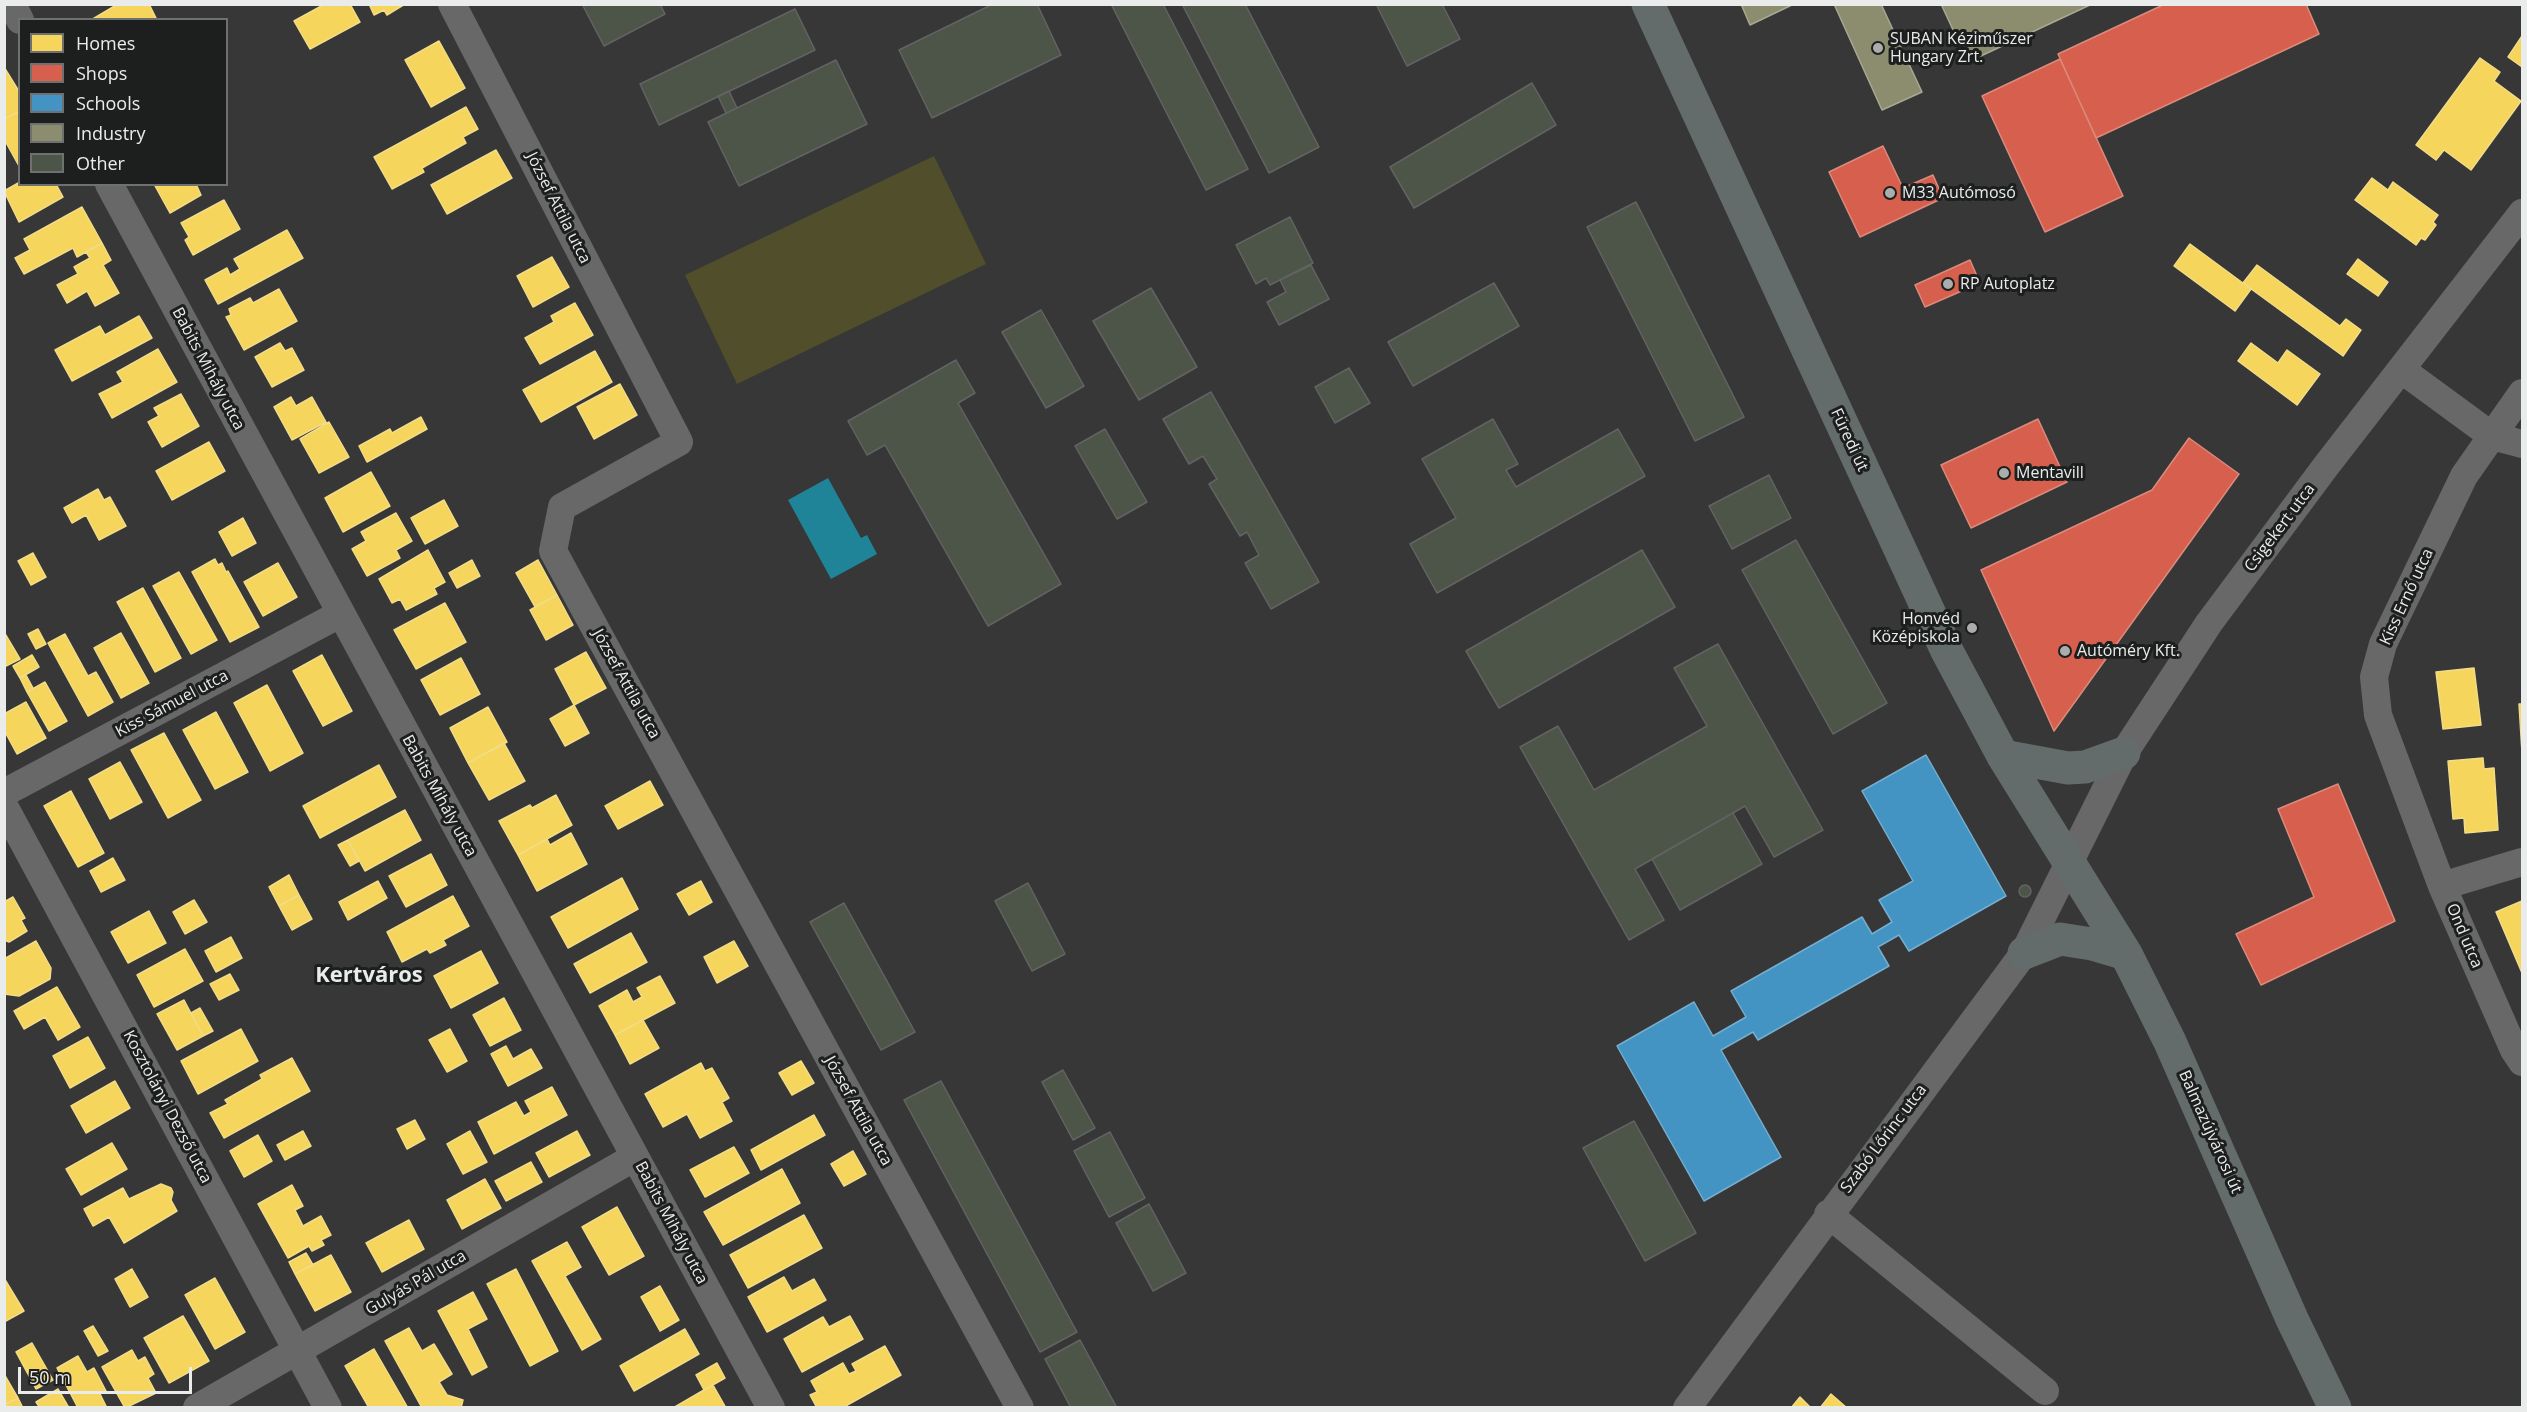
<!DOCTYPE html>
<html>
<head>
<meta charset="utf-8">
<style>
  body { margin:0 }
  #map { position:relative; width:2527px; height:1412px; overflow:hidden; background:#363736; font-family:"Open Sans",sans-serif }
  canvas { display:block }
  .frame { position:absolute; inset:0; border:6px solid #eaeceb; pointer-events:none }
  .legend { position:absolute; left:18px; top:18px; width:210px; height:168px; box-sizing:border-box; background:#1d1f1e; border:2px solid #6f7170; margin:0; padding:8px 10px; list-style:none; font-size:18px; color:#eaeceb }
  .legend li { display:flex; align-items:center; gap:12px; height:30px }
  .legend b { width:30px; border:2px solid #6f7170 }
  .scale { position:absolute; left:18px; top:1367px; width:174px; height:27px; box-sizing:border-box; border:3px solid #eaeceb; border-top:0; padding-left:8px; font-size:18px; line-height:21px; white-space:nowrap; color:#eaeceb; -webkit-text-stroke:4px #1d1f1e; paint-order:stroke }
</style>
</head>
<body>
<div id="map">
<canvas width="2527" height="1412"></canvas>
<div class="frame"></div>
<ul class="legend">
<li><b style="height:16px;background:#f6d55c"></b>Homes</li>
<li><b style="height:16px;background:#d6604d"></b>Shops</li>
<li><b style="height:16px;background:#4393c3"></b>Schools</li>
<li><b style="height:16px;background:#8c8c6e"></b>Industry</li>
<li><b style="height:16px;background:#4d5448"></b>Other</li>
</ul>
<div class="scale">50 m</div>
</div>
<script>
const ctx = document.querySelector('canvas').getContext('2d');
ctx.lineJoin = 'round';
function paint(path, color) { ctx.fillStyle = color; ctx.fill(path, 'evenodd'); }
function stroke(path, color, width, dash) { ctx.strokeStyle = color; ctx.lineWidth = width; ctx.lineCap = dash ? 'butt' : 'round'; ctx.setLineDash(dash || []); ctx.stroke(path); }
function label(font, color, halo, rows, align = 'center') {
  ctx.font = font + ' "Open Sans",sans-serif'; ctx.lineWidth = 6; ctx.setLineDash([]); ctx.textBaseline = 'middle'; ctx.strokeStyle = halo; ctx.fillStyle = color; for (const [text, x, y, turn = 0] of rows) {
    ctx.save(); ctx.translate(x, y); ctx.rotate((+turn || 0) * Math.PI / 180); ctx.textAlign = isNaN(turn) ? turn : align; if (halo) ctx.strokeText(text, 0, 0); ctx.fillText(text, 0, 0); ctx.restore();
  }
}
paint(new Path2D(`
  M 934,156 L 986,264 L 737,384 L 685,275 Z`), '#514f2b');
paint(new Path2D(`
  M 828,478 L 861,538 L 867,535 L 877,554 L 831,579 L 788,500 Z`), '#208498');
const homes = new Path2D(`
  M 118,4 L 149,4 L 157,20 L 91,20 Z
  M 325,4 L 350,4 L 360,22 L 310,49 L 294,21 Z
  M 369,4 L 405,4 L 387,15 L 384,10 L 374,15 Z
  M 2522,36 L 2522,67 L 2508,57 Z
  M 439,41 L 465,88 L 431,107 L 405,60 Z
  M 2480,58 L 2500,72 L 2494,81 L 2521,101 L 2471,170 L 2444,150 L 2436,160 L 2416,145 Z
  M 4,67 L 20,93 L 20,111 L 4,119 Z
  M 466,107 L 478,129 L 463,137 L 466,143 L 422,168 L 424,172 L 392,189 L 374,157 Z
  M 20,111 L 20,166 L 19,166 L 4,139 L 4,119 Z
  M 496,150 L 512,178 L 447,214 L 431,185 Z
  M 2372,178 L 2388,190 L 2393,182 L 2438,215 L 2433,222 L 2436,225 L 2425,240 L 2421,238 L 2416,245 L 2355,200 Z
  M 20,182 L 20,184 L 56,184 L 63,197 L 19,222 L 4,191 Z
  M 154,184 L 196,184 L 201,195 L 170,213 Z
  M 224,200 L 240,229 L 193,255 L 185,240 L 189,237 L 181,223 Z
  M 82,207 L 102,243 L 77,257 L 73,248 L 24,274 L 15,258 L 30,250 L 24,239 Z
  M 287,230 L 303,258 L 218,304 L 205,280 L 227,268 L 230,275 L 240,269 L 234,259 Z
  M 102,243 L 111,260 L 103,265 L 119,293 L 95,306 L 87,291 L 67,303 L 57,285 L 78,274 L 74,267 L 90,258 L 86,252 Z
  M 2190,244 L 2251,289 L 2235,311 L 2174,266 Z
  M 552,257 L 569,287 L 533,307 L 517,276 Z
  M 2358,259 L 2388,282 L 2378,296 L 2347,274 Z
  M 2257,265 L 2340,326 L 2346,319 L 2361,330 L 2343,356 L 2243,283 Z
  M 279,289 L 297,321 L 244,350 L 226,317 L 231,315 L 229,309 L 250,298 L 253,303 Z
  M 575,303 L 593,335 L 540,364 L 525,338 L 554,322 L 551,316 Z
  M 139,316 L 152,338 L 72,381 L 55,350 L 100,326 L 105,335 Z
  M 280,343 L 285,351 L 292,348 L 304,370 L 272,387 L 255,357 Z
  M 2251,343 L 2278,363 L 2287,350 L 2320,374 L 2297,405 L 2238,361 Z
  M 158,349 L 177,382 L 112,418 L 99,394 L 123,382 L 117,372 Z
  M 595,351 L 612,382 L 541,422 L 523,390 Z
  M 620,384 L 637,415 L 594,439 L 577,407 Z
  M 181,394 L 199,426 L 162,447 L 148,422 L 159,416 L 154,408 Z
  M 291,397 L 296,406 L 312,397 L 326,422 L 292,440 L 274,407 Z
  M 421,417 L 427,429 L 367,462 L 359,446 L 390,429 L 392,433 Z
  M 329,422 L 349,457 L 319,473 L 300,439 Z
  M 209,442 L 225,471 L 172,500 L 156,471 Z
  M 371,472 L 390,506 L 343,532 L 325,498 Z
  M 98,489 L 104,500 L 110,497 L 126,526 L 99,540 L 86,515 L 72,523 L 64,508 Z
  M 444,500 L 458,526 L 425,544 L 411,518 Z
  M 396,513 L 412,541 L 396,550 L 400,558 L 367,576 L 352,549 L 366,541 L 361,532 Z
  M 243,518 L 256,543 L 232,556 L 219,532 Z
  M 428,550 L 445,582 L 434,588 L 437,594 L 406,610 L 400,599 L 392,603 L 379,579 Z
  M 33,553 L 46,577 L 31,585 L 18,561 Z
  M 215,559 L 218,565 L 222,563 L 226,572 L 228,571 L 259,627 L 230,642 L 192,572 Z
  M 472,560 L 480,576 L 457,588 L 449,573 Z
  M 538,560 L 557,595 L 535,607 L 516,573 Z
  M 278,563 L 297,597 L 263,616 L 244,582 Z
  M 179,572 L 217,640 L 191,654 L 153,586 Z
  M 143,588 L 181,658 L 155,672 L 117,602 Z
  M 557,595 L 573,625 L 546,640 L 530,610 Z
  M 445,603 L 466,642 L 416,669 L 394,630 Z
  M 38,629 L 46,644 L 36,649 L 28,634 Z
  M 4,632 L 20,659 L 4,667 Z
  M 121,633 L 149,683 L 121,698 L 94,648 Z
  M 65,634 L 88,676 L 96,672 L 113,702 L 88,716 L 48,643 Z
  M 586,652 L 606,688 L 574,705 L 555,669 Z
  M 32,655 L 39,667 L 20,678 L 13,666 Z
  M 322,655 L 352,711 L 323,726 L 293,671 Z
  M 461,658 L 480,694 L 440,715 L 421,680 Z
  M 2474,668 L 2481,725 L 2443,729 L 2436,672 Z
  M 26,675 L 33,688 L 27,692 L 20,678 Z
  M 45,682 L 67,721 L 49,731 L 27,692 Z
  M 267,685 L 303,753 L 270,771 L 234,703 Z
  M 26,702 L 46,738 L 17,754 L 4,730 L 4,714 Z
  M 2519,704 L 2522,704 L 2522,753 Z
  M 574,705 L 589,733 L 565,746 L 550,719 Z
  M 488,707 L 507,742 L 468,763 L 450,728 Z
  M 216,712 L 248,772 L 215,789 L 183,730 Z
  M 164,733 L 201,800 L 168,818 L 131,750 Z
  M 504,743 L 525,781 L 489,800 L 468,763 Z
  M 2483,758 L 2484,769 L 2494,768 L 2498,830 L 2465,833 L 2464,818 L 2453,819 L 2448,761 Z
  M 120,762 L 142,802 L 110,819 L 89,779 Z
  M 379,765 L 396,797 L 320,838 L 303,806 Z
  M 650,781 L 663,805 L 618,829 L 605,806 Z
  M 71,791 L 104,853 L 78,867 L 44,806 Z
  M 556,795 L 572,825 L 518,855 L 499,821 L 530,805 L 532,808 Z
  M 405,810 L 421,840 L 365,871 L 348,840 Z
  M 571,833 L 587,864 L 537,891 L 518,855 L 547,839 L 550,845 Z
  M 348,840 L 359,861 L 350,866 L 338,845 Z
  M 431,854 L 447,885 L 406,907 L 389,876 Z
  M 113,858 L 125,880 L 101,892 L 90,871 Z
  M 289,875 L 299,895 L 279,906 L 269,887 Z
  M 622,878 L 638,909 L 568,948 L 551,917 Z
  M 378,881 L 387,898 L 348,920 L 339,902 Z
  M 701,881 L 712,902 L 689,915 L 677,894 Z
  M 299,895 L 312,919 L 292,930 L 279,906 Z
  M 453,896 L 469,926 L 443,940 L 446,945 L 430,953 L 427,949 L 402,962 L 387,932 Z
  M 13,897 L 25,918 L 21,920 L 27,931 L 9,942 L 4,940 L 4,902 Z
  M 194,900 L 207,922 L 185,934 L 173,912 Z
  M 2522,901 L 2522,973 L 2496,912 Z
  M 149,911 L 166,943 L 128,963 L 111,932 Z
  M 631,933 L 647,962 L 590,993 L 574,964 Z
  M 231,937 L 242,958 L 216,972 L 205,951 Z
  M 36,941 L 51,968 L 50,979 L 19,996 L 4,994 L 4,959 Z
  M 734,941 L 748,966 L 717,983 L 704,957 Z
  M 185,949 L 203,981 L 154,1007 L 137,975 Z
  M 481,951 L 498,983 L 451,1008 L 434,976 Z
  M 230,974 L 239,990 L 219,1000 L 210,984 Z
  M 660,976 L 675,1003 L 615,1035 L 599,1006 L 627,990 L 633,1002 L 642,997 L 637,988 Z
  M 57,987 L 80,1027 L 58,1040 L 45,1017 L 24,1029 L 14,1011 Z
  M 504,998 L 521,1030 L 490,1046 L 473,1015 Z
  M 184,1000 L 203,1036 L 177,1050 L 157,1014 Z
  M 200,1008 L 213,1031 L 203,1036 L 191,1013 Z
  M 643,1020 L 659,1048 L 630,1064 L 615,1035 Z
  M 241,1029 L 258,1061 L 198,1094 L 181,1061 Z
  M 450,1029 L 467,1061 L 447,1072 L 429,1040 Z
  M 88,1037 L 105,1068 L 70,1088 L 53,1056 Z
  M 506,1046 L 513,1059 L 531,1049 L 542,1068 L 508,1086 L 491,1054 Z
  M 292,1058 L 310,1091 L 224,1138 L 210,1113 L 228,1104 L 225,1100 L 262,1079 L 260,1075 Z
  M 801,1061 L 814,1083 L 792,1095 L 779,1073 Z
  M 701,1063 L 705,1071 L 712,1068 L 729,1098 L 722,1102 L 732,1121 L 700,1138 L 687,1114 L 663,1127 L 645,1094 Z
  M 115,1081 L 130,1108 L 86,1133 L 71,1106 Z
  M 552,1087 L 567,1115 L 494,1154 L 478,1122 L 516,1102 L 524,1116 L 531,1112 L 525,1101 Z
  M 814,1115 L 825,1135 L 761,1170 L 751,1150 Z
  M 415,1120 L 425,1139 L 407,1149 L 397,1129 Z
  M 303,1131 L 311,1146 L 285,1160 L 277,1145 Z
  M 470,1131 L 487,1162 L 463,1174 L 447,1144 Z
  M 577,1131 L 590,1155 L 549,1177 L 536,1153 Z
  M 258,1135 L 272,1161 L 244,1177 L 230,1151 Z
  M 112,1143 L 127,1169 L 81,1195 L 66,1169 Z
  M 734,1147 L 749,1173 L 705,1197 L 690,1170 Z
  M 853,1151 L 866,1174 L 844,1186 L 831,1164 Z
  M 531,1162 L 542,1182 L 506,1201 L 495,1181 Z
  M 782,1169 L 800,1203 L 723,1245 L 704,1212 Z
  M 485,1179 L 501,1208 L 462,1229 L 447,1200 Z
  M 161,1184 L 171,1188 L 173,1192 L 171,1200 L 177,1211 L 124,1243 L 109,1217 L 93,1226 L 84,1209 L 123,1188 L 129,1199 Z
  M 292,1185 L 303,1206 L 295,1210 L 303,1226 L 321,1216 L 331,1235 L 321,1240 L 324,1245 L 312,1251 L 309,1246 L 288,1258 L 258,1204 Z
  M 617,1207 L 644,1256 L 609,1275 L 582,1227 Z
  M 804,1215 L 822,1248 L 748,1288 L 730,1255 Z
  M 409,1220 L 424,1249 L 382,1272 L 366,1243 Z
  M 567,1242 L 581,1267 L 565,1276 L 601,1339 L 582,1350 L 532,1261 Z
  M 306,1253 L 313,1265 L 295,1274 L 289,1262 Z
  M 331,1255 L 351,1292 L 315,1311 L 295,1274 Z
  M 132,1269 L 148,1297 L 130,1307 L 115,1279 Z
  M 516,1269 L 558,1351 L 530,1366 L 487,1284 Z
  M 784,1277 L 792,1291 L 814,1279 L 826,1300 L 767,1332 L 748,1297 Z
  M 4,1278 L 24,1311 L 4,1322 Z
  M 215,1278 L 245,1332 L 215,1349 L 185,1295 Z
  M 660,1286 L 679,1320 L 660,1331 L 641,1297 Z
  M 473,1292 L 487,1319 L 468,1329 L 487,1367 L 472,1375 L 438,1311 Z
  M 183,1316 L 209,1361 L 169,1383 L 144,1338 Z
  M 850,1316 L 863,1339 L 802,1372 L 784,1339 L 823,1317 L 829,1327 Z
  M 93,1326 L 108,1351 L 98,1356 L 84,1331 Z
  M 409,1328 L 422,1351 L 434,1344 L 452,1374 L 439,1382 L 447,1395 L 463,1400 L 461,1408 L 422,1408 L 385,1341 Z
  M 685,1329 L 699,1354 L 634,1391 L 620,1366 Z
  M 32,1343 L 53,1380 L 36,1389 L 16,1352 Z
  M 885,1346 L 901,1375 L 842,1408 L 817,1408 L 810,1395 L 817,1392 L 811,1381 L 843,1363 L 849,1374 L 856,1371 L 852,1364 Z
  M 374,1349 L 408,1408 L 369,1408 L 345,1366 Z
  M 132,1350 L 138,1361 L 145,1357 L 154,1374 L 148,1378 L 156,1393 L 125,1408 L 102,1367 Z
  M 78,1356 L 87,1372 L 94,1368 L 106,1391 L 100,1394 L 107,1408 L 78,1408 L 57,1368 Z
  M 717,1363 L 725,1378 L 704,1390 L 696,1375 Z
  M 4,1374 L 18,1398 L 4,1405 Z
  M 713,1385 L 726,1408 L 673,1408 L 704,1390 Z
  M 58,1389 L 69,1408 L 40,1408 L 36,1402 Z
  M 1831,1394 L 1847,1408 L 1820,1408 Z
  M 1800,1397 L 1811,1408 L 1791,1408 Z
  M 18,1398 L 23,1408 L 4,1408 L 4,1405 Z`);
paint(homes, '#f6d55c');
stroke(homes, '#f2dc87', 1.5);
const shops = new Path2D(`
  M 2165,4 L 2306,4 L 2319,34 L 2096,138 L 2058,54 Z
  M 2060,59 L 2123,196 L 2045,232 L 1982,96 Z
  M 1883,146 L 1903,188 L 1933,175 L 1943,198 L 1860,237 L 1829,172 Z
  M 1970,260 L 1980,283 L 1925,307 L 1915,285 Z
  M 2038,419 L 2067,482 L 1971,528 L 1941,465 Z
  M 2189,438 L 2239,474 L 2054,731 L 1981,570 L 2152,490 Z
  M 2338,784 L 2395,921 L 2261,985 L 2236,934 L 2314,897 L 2278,809 Z`);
paint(shops, '#d6604d');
stroke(shops, '#dc8a7c', 1.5);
const schools = new Path2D(`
  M 1926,755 L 2006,896 L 1909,951 L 1899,935 L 1878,947 L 1889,966 L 1758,1040 L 1753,1032 L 1721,1050 L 1781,1157 L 1704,1201 L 1617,1046 L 1694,1002 L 1713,1036 L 1746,1017 L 1731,991 L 1862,917 L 1872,934 L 1892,922 L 1879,900 L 1913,881 L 1862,791 Z`);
paint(schools, '#4393c3');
stroke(schools, '#75aecf', 1.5);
const industry = new Path2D(`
  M 1741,4 L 1794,4 L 1750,25 Z
  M 1834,4 L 1881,4 L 1922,92 L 1882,110 Z
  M 1941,4 L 2092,4 L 1968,62 Z`);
paint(industry, '#8c8c6e');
stroke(industry, '#a8a994', 1.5);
const building = new Path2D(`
  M 582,4 L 660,4 L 665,14 L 604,46 Z
  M 993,4 L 1037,4 L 1061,55 L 932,118 L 899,50 Z
  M 1111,4 L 1163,4 L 1248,169 L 1206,190 Z
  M 1182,4 L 1245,4 L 1319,147 L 1269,173 Z
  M 1376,4 L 1442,4 L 1460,39 L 1407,66 Z
  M 795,9 L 815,50 L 659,125 L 640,84 Z
  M 836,60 L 867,124 L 739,186 L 708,122 Z
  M 1532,83 L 1556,125 L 1414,208 L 1390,167 Z
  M 729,91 L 737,108 L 726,113 L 718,96 Z
  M 1636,202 L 1744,417 L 1695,441 L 1587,227 Z
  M 1290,217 L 1313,263 L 1270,285 L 1266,278 L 1256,284 L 1236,245 Z
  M 1311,265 L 1329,299 L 1279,325 L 1267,302 L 1286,292 L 1280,280 Z
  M 1494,283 L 1519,326 L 1413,386 L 1388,342 Z
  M 1151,288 L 1197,367 L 1139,400 L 1093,321 Z
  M 1041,310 L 1084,386 L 1046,408 L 1002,332 Z
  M 956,360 L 975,393 L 958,403 L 1061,584 L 988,626 L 885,445 L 867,455 L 848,421 Z
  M 1349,368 L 1370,403 L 1335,423 L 1315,387 Z
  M 1211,392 L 1319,582 L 1271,609 L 1245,563 L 1259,555 L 1247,532 L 1240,536 L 1209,484 L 1217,479 L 1203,456 L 1189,464 L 1163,419 Z
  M 1493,419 L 1518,464 L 1506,470 L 1516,487 L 1618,429 L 1645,476 L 1437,593 L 1410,544 L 1456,518 L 1422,459 Z
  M 1105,429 L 1147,502 L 1117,519 L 1075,446 Z
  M 1769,475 L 1791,518 L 1732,549 L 1709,506 Z
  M 1796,540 L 1887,703 L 1833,734 L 1742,570 Z
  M 1642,550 L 1675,607 L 1499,708 L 1466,651 Z
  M 1718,644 L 1823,830 L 1774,857 L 1745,806 L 1733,813 L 1635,869 L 1664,920 L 1629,940 L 1520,747 L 1558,726 L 1594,790 L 1707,726 L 1674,668 Z
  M 1733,813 L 1762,864 L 1680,910 L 1652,859 Z
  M 1028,883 L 1065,954 L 1032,971 L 995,901 Z
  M2019 891a6 6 0 1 1 12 0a6 6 0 1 1-12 0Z
  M 844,903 L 915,1032 L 881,1050 L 810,922 Z
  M 1063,1070 L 1095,1128 L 1073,1140 L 1042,1082 Z
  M 941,1081 L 1077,1332 L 1040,1352 L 904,1100 Z
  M 1634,1121 L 1696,1233 L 1645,1261 L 1583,1148 Z
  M 1110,1132 L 1145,1198 L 1109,1217 L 1074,1151 Z
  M 1149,1204 L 1186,1273 L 1153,1291 L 1116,1223 Z
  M 1080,1340 L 1117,1408 L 1071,1408 L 1045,1359 Z`);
paint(building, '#4d5448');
stroke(building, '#636363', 1.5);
stroke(new Path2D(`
  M 12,4 L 20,20
  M 452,4 L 679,442 L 562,507 L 553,551 L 1020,1408
  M 109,184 L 771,1408
  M 2402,370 L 2492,436 L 2522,444
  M 2522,393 L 2464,476 L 2383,644 L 2374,677 L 2378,715 L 2442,886 L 2514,1050 L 2522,1062
  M 4,793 L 340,614
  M 4,806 L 328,1408
  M 2442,886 L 2522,862
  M 1828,1214 L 2045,1391
  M 197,1408 L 635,1157
  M 1687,1408 L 2024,953 L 2124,753 L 2209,623 L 2326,466 L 2522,213`), '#676867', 28);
stroke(new Path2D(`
  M 1648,4 L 1947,651 L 2003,756 L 2126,954 L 2170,1042 L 2292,1319 L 2335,1408
  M 2003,756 L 2068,768 L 2085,767 L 2124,753
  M 2024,953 L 2060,939 L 2092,944 L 2126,954`), '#636c6b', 33);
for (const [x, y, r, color] of [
  [1878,48,6,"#abadac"],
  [1890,193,6,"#abadac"],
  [1948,284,6,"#abadac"],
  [2004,473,6,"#abadac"],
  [1972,628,6,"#abadac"],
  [2065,651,6,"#abadac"]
]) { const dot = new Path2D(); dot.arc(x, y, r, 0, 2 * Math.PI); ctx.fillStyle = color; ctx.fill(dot); stroke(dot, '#1d1f1e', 2); }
label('16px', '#eaeceb', '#1d1f1e', [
  ["SUBAN Kéziműszer",1890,39],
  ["Hungary Zrt.",1890,57],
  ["M33 Autómosó",1902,193],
  ["RP Autoplatz",1960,284],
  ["Mentavill",2016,473],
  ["Honvéd",1960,619,"right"],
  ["Középiskola",1960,637,"right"],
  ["Autóméry Kft.",2077,651]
], 'left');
label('16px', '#eaeceb', '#1d1f1e', [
  ["József Attila utca",558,208,63],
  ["Babits Mihály utca",208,369,62],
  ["Füredi út",1849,440,65],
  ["Csigekert utca",2280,528,-53],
  ["Kiss Ernő utca",2407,597,-65],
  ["József Attila utca",626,684,61],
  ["Kiss Sámuel utca",172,704,-28],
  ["Babits Mihály utca",439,796,61],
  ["Ond utca",2464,936,67],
  ["Kosztolányi Dezső utca",167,1107,62],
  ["József Attila utca",858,1111,61],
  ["Balmazújvárosi út",2210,1132,66],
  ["Szabó Lőrinc utca",1884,1139,-53],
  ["Babits Mihály utca",671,1223,62],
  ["Gulyás Pál utca",416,1283,-30]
]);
label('bold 22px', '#eaeceb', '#1d1f1e', [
  ["Kertváros",369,976]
]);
</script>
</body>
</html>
